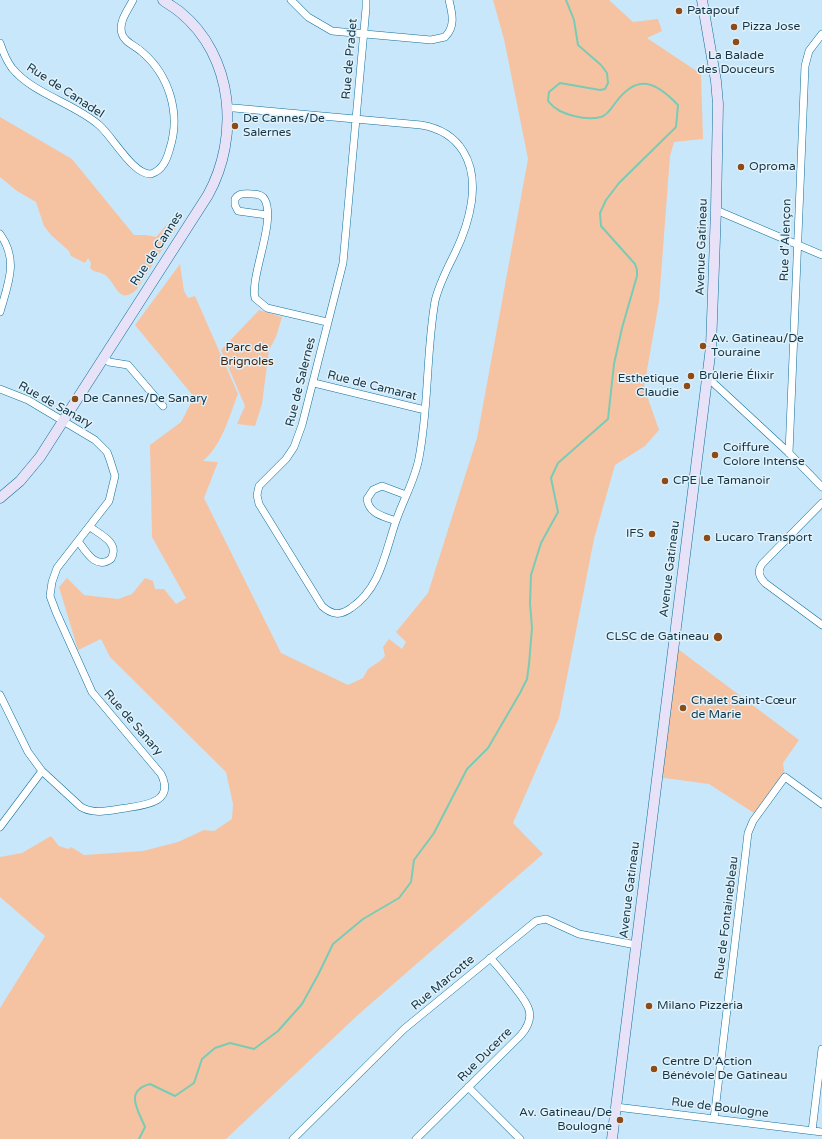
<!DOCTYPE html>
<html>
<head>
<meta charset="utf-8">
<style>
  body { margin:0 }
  canvas { display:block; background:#c8e7fa }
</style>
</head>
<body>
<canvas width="822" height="1139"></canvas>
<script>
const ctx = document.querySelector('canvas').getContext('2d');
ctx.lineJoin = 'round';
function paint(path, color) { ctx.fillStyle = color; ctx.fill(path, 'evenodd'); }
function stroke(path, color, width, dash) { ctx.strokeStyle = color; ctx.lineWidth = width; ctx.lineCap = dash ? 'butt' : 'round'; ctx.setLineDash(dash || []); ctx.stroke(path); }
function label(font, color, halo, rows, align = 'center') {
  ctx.font = font + ' "Varela Round",sans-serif'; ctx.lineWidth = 3; ctx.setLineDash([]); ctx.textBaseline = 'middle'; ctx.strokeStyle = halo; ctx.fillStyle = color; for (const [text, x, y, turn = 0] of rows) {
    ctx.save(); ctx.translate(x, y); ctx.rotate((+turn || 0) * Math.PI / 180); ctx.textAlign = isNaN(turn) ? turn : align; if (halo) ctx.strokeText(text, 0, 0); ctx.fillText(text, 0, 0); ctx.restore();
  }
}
paint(new Path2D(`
  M 493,0 L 609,0 L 633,22 L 658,19 L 662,31 L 647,38 L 701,74 L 703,139 L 674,142 L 670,156 L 659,302 L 644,387 L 659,430 L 645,446 L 615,465 L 594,539 L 559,718 L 513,823 L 543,854 L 359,1014 L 226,1139 L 0,1139 L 0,1008 L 45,936 L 0,897 L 0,857 L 22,853 L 51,836 L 59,846 L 68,849 L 71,847 L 84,855 L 143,851 L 178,842 L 204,830 L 214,831 L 232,819 L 233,804 L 226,772 L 110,657 L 101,639 L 78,650 L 59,587 L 67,578 L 84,595 L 118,599 L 132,594 L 145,578 L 153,581 L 155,589 L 164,589 L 176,604 L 186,598 L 152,537 L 150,445 L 181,422 L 194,397 L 135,325 L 180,264 L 184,291 L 188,298 L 195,296 L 238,394 C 229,417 222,445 203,461 L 218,462 L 204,498 L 281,653 L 348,685 L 363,678 L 368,669 L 380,661 L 385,656 L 383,647 L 389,639 L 402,649 L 406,642 L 396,632 L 428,593 L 477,438 L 528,159 L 504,39 Z
  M 0,117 L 72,159 L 134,235 L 146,235 L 156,237 L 170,221 L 176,228 L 137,289 C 117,308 116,279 103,274 C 97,271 95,273 90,268 L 91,263 L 88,258 L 85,263 L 71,256 L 69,251 L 51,235 L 44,226 L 36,202 L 17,191 L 0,177 Z
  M 259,310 L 282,317 L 276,337 L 269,350 L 262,404 L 255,426 L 237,424 L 245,406 L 221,350 Z
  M 674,646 L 799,740 L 783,763 L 785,777 L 757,815 L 709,784 L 657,777 Z`), '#f6c3a2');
stroke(new Path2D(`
  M 139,1139 L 145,1127 C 138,1110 124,1091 150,1084 L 175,1096 L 194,1083 L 202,1059 L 215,1048 L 230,1043 L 254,1049 L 278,1031 L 302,1004 L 318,975 L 333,944 L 363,919 L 399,898 L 411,882 L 414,860 L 434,833 L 467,769 L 488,748 L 520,693 L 527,679 L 529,664 L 532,628 L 530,603 L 531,575 L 541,543 L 558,512 L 551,478 L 558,463 L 608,419 L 614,364 L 622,328 L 637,276 L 637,270 L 635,264 L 601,226 L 600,213 L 606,200 L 619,183 L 676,127 L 678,105 C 656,82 638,73 616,102 C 612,107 608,115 601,117 C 593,119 582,118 574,116 C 563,113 555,110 548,101 L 549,92 L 560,83 L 600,90 L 605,89 L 608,83 L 607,73 L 601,65 L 578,45 L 574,20 L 566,0`), '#78ccb5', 2);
const street = new Path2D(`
  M 291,0 L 308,17 L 332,31 L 431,40 L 445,37 C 456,26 452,13 449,0
  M 0,43 C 3,52 6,60 12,68 C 33,94 74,103 99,125 C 113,137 133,175 151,174 C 163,170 167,159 170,148 C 181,113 169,75 142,52 C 136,46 124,42 122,34 C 118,22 128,10 133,0
  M 227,108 L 234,108 L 421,125 C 439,128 453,135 463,151 C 482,181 469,224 455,253 C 447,269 439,284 435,301 C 426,353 429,406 419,458 C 415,480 403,500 396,521 C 385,552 381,588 351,608 C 340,616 332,615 322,606 L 259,504 L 257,495 L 259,486 L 286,459 L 294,447 L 302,425 L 343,263 L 366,8 L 366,0
  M 716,210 L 822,255
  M 267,215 L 238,211 L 235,205 L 235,199 C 240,192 245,194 252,194 C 257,194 263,195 265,200 C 276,222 250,276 255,298 L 267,308 L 327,322
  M 0,234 C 19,260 8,284 0,312
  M 103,357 L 109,362 L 128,365 L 163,406
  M 707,377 L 789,453 L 822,487
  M 314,383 L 425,410
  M 0,389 L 28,400 L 95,440 L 107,452 L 110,460 L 115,476 L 109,501 L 57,568 L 52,582 L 50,596 L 56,612 L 92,692 L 161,774 C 175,802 146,805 126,808 C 111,810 95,815 81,807 L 42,771 L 28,752 L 0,695
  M 789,453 L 805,66 L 809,51 L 822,34
  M 822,503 L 762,564 C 757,571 759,577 765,583 L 822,625
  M 396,521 C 383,516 369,514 367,499 L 373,490 L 382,486 L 406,495
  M 78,541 C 86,552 96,570 111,559 C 120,543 101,535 90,527
  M 0,827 L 42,771
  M 468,1087 L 520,1139
  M 616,1107 L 822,1132
  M 714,1119 L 748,833 L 753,821 L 785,777 L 822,804
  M 812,1131 L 822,1049
  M 293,1139 L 404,1029 L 536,921 L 546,919 L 579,934 L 636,945
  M 416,1139 L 521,1035 C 539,1014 526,1002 512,984 C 505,975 498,966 490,958`);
const secondary = new Path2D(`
  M 0,498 L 20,481 L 40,457 L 208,195 C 240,137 234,56 180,12 C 175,8 168,4 163,0
  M 612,1139 L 711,347 L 716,210 L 718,104 L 716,81 L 702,0`);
stroke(street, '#12709a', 8);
stroke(secondary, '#12709a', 11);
stroke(street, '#fff', 7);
stroke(secondary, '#e7e2f7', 10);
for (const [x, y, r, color] of [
  [679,11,4,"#8d4c17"],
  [734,27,4,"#8d4c17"],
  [736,42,4,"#8d4c17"],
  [235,126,4,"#8d4c17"],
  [741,167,4,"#8d4c17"],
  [703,346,4,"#8d4c17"],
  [691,376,4,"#8d4c17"],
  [687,386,4,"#8d4c17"],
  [75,399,4,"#8d4c17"],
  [715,455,4,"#8d4c17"],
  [665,481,4,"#8d4c17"],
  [652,534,4,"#8d4c17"],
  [707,538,4,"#8d4c17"],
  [718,637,5,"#8d4c17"],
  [683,708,4,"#8d4c17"],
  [649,1006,4,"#8d4c17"],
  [654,1069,4,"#8d4c17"],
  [620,1120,4,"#8d4c17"]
]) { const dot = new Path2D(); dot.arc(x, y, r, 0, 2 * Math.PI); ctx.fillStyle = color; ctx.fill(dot); stroke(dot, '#e2f2fb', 1.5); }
label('12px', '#133648', '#e2f2fb', [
  ["Patapouf",687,11],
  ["Pizza Jose",742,27],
  ["La Balade",736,56,"center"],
  ["des Douceurs",736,70,"center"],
  ["De Cannes/De",243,119],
  ["Salernes",243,133],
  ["Oproma",749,167],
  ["Av. Gatineau/De",711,339],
  ["Touraine",711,353],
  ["Brûlerie Élixir",699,376],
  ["Esthetique",679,379,"right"],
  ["Claudie",679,393,"right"],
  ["De Cannes/De Sanary",83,399],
  ["Coiffure",723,448],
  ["Colore Intense",723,462],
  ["CPE Le Tamanoir",673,481],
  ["IFS",644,534,"right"],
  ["Lucaro Transport",715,538],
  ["CLSC de Gatineau",709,637,"right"],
  ["Chalet Saint-Cœur",691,701],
  ["de Marie",691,715],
  ["Milano Pizzeria",657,1006],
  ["Centre D'Action",662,1062],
  ["Bénévole De Gatineau",662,1076],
  ["Av. Gatineau/De",612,1113,"right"],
  ["Boulogne",612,1127,"right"]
], 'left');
label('12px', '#133648', '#e2f2fb', [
  ["Rue de Pradet",350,59,-85],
  ["Rue de Canadel",65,91,33],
  ["Rue d'Alençon",786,240,-88],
  ["Avenue Gatineau",702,247,-88],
  ["Rue de Cannes",157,249,-57],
  ["Rue de Salernes",301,382,-76],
  ["Rue de Camarat",372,386,14],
  ["Rue de Sanary",55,405,29],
  ["Avenue Gatineau",670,569,-83],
  ["Rue de Sanary",133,723,49],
  ["Avenue Gatineau",630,890,-83],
  ["Rue de Fontainebleau",727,918,-83],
  ["Rue Marcotte",443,983,-40],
  ["Rue Ducerre",485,1055,-45],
  ["Rue de Boulogne",720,1108,7]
]);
label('12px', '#462001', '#e2f2fb', [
  ["Parc de",247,348],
  ["Brignoles",247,362]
]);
</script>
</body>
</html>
